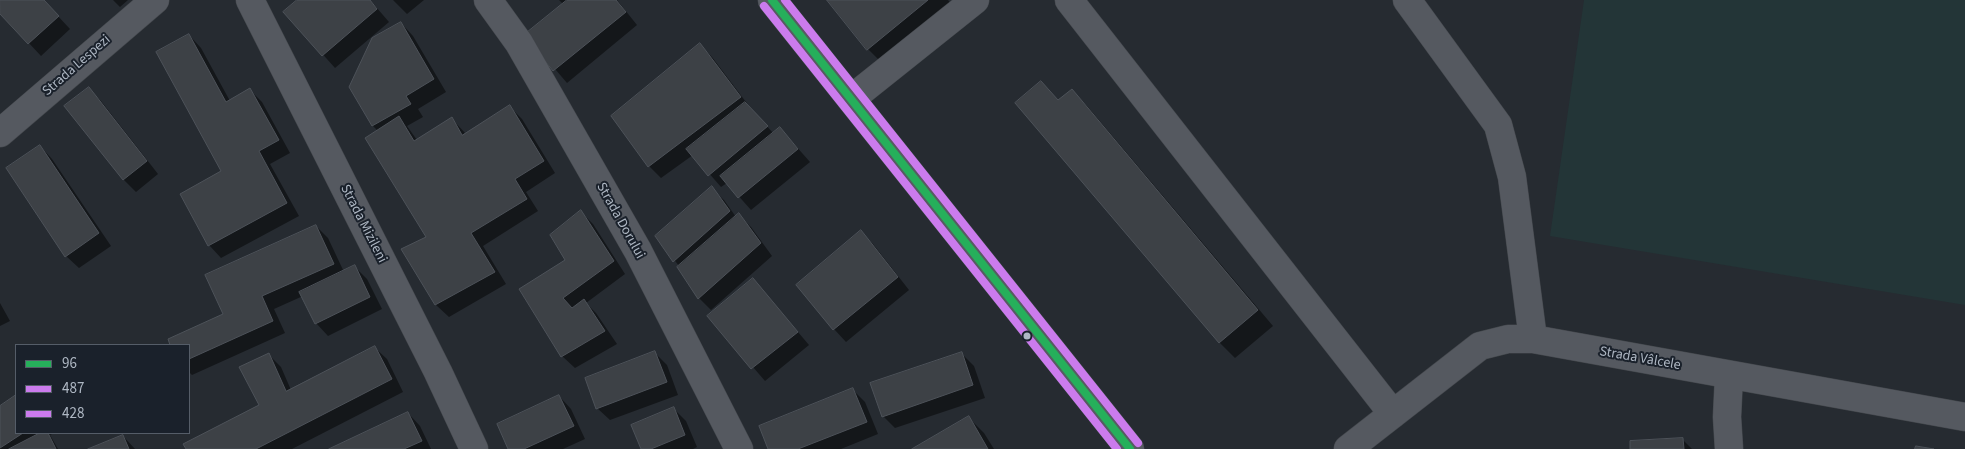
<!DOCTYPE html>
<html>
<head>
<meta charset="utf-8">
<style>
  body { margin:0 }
  #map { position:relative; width:1965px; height:449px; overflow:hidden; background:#262b31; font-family:"Source Sans 3",sans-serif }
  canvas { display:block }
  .legend { position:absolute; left:15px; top:344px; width:175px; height:90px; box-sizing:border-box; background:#1a212b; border:1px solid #555d68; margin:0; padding:6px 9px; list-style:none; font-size:15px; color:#aeb7c3 }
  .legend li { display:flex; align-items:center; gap:10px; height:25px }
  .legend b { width:25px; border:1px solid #555d68 }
</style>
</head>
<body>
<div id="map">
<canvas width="1965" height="449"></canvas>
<ul class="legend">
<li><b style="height:6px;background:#26af5b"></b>96</li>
<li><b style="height:6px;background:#cb7bed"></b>487</li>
<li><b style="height:6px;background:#cb7bed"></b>428</li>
</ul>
</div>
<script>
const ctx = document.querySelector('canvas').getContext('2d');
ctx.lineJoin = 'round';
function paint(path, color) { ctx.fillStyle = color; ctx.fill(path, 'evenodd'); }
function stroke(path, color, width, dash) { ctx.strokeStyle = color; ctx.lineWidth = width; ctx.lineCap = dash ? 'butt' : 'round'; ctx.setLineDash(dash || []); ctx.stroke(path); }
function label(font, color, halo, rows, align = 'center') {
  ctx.font = font + ' "Source Sans 3",sans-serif'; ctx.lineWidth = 4; ctx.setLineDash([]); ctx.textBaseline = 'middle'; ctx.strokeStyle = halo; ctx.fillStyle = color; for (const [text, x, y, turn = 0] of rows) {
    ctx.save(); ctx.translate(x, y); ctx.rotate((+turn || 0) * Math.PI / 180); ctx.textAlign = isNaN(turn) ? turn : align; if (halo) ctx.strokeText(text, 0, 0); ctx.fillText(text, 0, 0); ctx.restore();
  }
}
paint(new Path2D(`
  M 1584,0 L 1965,0 L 1965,305 L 1550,236 Z`), '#233537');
paint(new Path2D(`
  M 0,0 L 43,0 L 70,29 L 41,56 L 0,12 Z
  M 113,0 L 128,0 L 120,7 Z
  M 299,0 L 370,0 L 389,22 L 335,68 L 285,12 Z
  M 393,0 L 424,0 L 407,14 Z
  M 559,0 L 617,0 L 637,25 L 567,83 L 526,35 L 563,4 Z
  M 828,0 L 948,0 L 954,7 L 883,64 L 868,49 Z
  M 401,23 L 413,36 L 446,92 L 418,109 L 423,117 L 407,126 L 417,140 L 452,119 L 466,134 L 510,107 L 522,119 L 555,173 L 526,192 L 538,211 L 483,246 L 506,284 L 449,317 L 436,305 L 402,250 L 428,237 L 378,131 L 373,126 L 351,87 Z
  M 189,35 L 201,48 L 230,101 L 250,90 L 262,102 L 290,153 L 270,164 L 299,216 L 221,258 L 209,245 L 223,172 Z
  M 700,45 L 712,57 L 752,110 L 774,134 L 780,128 L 810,162 L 751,210 L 727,183 L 721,187 L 693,155 L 661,178 L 649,166 Z
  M 1041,82 L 1059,101 L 1071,90 L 1087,106 L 1273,326 L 1235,358 L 1220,343 L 1017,103 Z
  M 89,89 L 101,101 L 158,174 L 136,192 L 124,180 L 66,106 Z
  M 40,146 L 52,159 L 111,246 L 79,268 L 66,256 Z
  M 711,188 L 724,200 L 736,217 L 739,215 L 751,227 L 772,256 L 711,310 L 699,298 L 679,266 L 656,236 Z
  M 580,211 L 593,224 L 625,274 L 586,303 L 596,313 L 617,344 L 575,368 L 562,356 L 520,290 L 566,260 Z
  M 316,226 L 328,238 L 344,272 L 355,267 L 367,279 L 382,309 L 328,336 L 316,323 L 303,296 L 274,309 L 285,333 L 192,375 L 189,372 L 189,345 L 172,345 L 169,340 L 225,315 Z
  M 861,232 L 873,244 L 909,290 L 846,342 L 834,329 Z
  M 753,279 L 809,345 L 765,381 L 709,316 Z
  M 0,303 L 10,321 L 0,326 Z
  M 374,347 L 387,359 L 403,392 L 292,449 L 187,449 L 261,405 L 268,354 L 281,367 L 291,390 Z
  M 655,353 L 667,365 L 678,395 L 610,420 L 597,408 Z
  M 961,353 L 974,366 L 985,398 L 895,428 L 883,416 Z
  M 853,390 L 865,402 L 878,434 L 841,449 L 770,449 Z
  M 559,396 L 571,409 L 585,439 L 563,449 L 510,449 Z
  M 16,397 L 16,433 L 54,433 L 50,435 L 58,449 L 0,449 L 0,407 Z
  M 674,409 L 686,421 L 697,447 L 693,449 L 643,449 Z
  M 408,413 L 420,426 L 431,449 L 332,449 Z
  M 969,418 L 984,433 L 994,449 L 915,449 Z
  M 123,436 L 135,449 L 92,449 Z
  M 1683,440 L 1692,449 L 1632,449 Z`), '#0007');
const building = new Path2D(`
  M 0,0 L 44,0 L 59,16 L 28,44 L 0,14 Z
  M 297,0 L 370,0 L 377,9 L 322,56 L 283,12 Z
  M 567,0 L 616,0 L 626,12 L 553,71 L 524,35 Z
  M 827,0 L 928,0 L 867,50 Z
  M 401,22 L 434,79 L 406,96 L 411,104 L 372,126 L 349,87 L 372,38 Z
  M 189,34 L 226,102 L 250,88 L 279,140 L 259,151 L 287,203 L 208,246 L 180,194 L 221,171 L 156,52 Z
  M 700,43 L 741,97 L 648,167 L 611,116 Z
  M 1041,81 L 1058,100 L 1072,89 L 1258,310 L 1219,343 L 1015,103 Z
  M 89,87 L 147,161 L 123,180 L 64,106 Z
  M 745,102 L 768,126 L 708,176 L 686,149 Z
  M 510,105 L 544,161 L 515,179 L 527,199 L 471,233 L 495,272 L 435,305 L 401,249 L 426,237 L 365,138 L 399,116 L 414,141 L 452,117 L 462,135 Z
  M 780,127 L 798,149 L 738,198 L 720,176 Z
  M 40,145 L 99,233 L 65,257 L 6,168 Z
  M 712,186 L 730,211 L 673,262 L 655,236 Z
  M 581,210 L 614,261 L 563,298 L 572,308 L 584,299 L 605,331 L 561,357 L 519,289 L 565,260 L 550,235 Z
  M 739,213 L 761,243 L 698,299 L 677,267 Z
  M 316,225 L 334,264 L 262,296 L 273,321 L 189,359 L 189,345 L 170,345 L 168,339 L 223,314 L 205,275 Z
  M 861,230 L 898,277 L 833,330 L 796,285 Z
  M 355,265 L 370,297 L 315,324 L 299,292 Z
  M 753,278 L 798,332 L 751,369 L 707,316 Z
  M 375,346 L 392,379 L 256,449 L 186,449 L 183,444 L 259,405 L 239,367 L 269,353 L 286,391 Z
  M 655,351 L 667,382 L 596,409 L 585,378 Z
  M 962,352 L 973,385 L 882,417 L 870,383 Z
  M 853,388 L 867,422 L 798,449 L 768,449 L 759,426 Z
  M 16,395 L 16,433 L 23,433 L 0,448 L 0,406 Z
  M 559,395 L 574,426 L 524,449 L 508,449 L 497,424 Z
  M 674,407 L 685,435 L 651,449 L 641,449 L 631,425 Z
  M 408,412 L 422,441 L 404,449 L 329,449 Z
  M 969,416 L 988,449 L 912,449 Z
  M 40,433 L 48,433 L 56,449 L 9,449 Z
  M 123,435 L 129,449 L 88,449 Z
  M 1683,438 L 1684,449 L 1630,449 L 1630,441 Z
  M 1916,446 L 1934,449 L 1915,449 Z`);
paint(building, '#3d4146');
stroke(building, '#4d5259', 1);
const minor = new Path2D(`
  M 250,0 L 438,372 L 474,449
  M 488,0 L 519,43 L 638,251 L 739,449
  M 1069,0 L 1393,414
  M 1407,0 L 1498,125 L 1512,177 L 1533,339
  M 851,99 L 975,0
  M 0,133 L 155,0
  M 1348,449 L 1480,346 L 1508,339 L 1533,339 L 1965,417
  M 1729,449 L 1727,417 L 1729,375`);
const major = new Path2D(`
  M 772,0 L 1130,449`);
stroke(minor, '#43474c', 29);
stroke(major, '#42474e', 29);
stroke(minor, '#555960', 28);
stroke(major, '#575b62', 28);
stroke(new Path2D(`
  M 772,0 L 1130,449`), '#26af5b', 8);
stroke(new Path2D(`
  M 764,6 L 1117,449`), '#cb7bed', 8);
stroke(new Path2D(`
  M 785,0 L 1138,443`), '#cb7bed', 8);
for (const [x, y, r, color] of [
  [1027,336,4.5,"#aeb7c3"]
]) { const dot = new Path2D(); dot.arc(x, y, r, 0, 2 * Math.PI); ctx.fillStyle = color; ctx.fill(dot); stroke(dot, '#1a212b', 2); }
label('14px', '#aeb7c3', '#1a212b', [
  ["Strada Lespezi",77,66,-41],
  ["Strada Dorului",620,221,61],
  ["Strada Mizileni",363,224,63],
  ["Strada Vâlcele",1640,359,10]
]);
</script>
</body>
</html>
